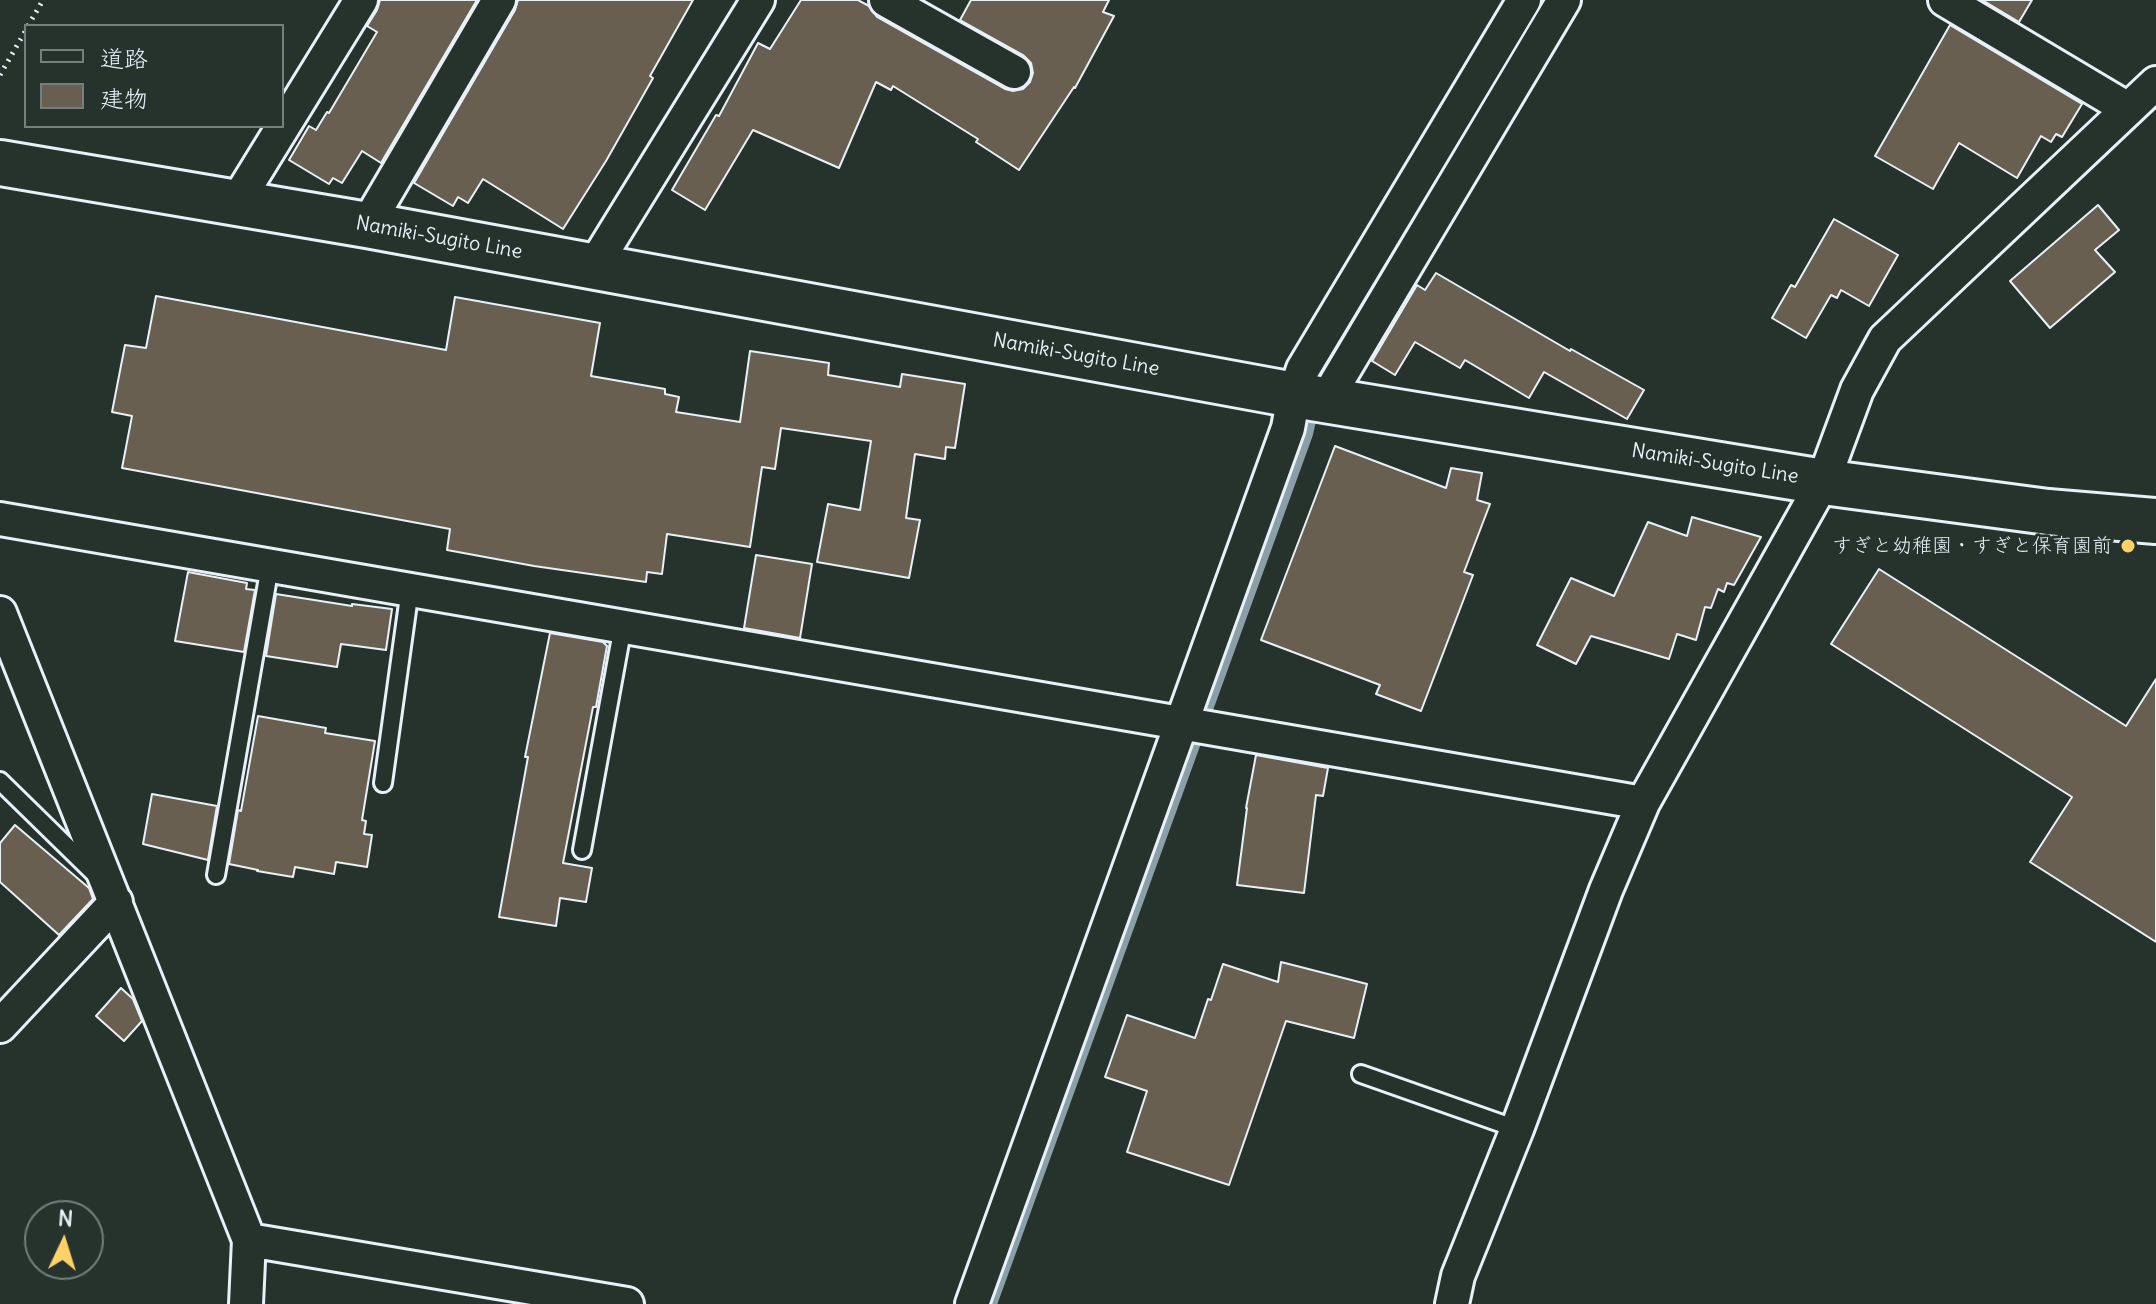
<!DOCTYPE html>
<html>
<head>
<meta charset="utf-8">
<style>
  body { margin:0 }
  #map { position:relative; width:2156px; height:1304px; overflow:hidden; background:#26332d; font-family:Delius,"Klee One",sans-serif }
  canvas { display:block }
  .legend { position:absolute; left:24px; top:24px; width:260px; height:104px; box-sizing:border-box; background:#26332d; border:2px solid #747f7e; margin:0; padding:10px 14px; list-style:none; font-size:24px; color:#e8f1f8 }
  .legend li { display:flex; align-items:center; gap:16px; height:40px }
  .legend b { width:40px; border:2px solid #747f7e }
  .north { position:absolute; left:24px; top:1200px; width:80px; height:80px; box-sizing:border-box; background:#26332d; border:2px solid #747f7e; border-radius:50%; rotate:4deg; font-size:22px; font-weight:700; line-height:32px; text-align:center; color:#e8f1f8 }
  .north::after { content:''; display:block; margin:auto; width:28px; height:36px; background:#ffd166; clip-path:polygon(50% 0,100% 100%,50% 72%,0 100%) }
</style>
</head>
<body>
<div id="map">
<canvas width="2156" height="1304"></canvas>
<ul class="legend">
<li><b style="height:10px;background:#26332d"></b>道路</li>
<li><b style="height:22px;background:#685f51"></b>建物</li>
</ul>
<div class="north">N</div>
</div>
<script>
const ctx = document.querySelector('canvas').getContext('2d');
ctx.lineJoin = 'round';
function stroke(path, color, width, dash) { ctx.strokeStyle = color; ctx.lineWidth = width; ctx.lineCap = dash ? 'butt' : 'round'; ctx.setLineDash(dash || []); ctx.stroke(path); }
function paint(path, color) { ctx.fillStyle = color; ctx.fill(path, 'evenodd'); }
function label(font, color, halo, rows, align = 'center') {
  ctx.font = font + ' Delius,"Klee One",sans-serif'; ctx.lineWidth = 6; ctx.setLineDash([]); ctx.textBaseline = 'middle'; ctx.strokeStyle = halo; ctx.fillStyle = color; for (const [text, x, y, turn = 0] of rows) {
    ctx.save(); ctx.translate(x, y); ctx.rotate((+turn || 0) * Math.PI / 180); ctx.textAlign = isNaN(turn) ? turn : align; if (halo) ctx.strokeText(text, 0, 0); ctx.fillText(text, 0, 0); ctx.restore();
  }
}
stroke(new Path2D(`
  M 1317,389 L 1322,371 L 1505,68
  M 991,1304 L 1307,434 L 1313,407`), '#8aa0a8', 12);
const building = new Path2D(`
  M 380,0 L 477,0 L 381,163 L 362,151 L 342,183 L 333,178 L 329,184 L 289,160 L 309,126 L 316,130 L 327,112 L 329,113 L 377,32 L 367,26 L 377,10 Z
  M 518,0 L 693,0 L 650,76 L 653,78 L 606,161 L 563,229 L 483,179 L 468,203 L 458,197 L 453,206 L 414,183 L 515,10 Z
  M 801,0 L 858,0 L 869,6 L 877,17 L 1005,89 L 1013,91 L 1023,89 L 1030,82 L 1033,73 L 1031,63 L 1023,55 L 960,20 L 971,0 L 1109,0 L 1103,12 L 1114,16 L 1075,88 L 1074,87 L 1019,170 L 976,142 L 978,139 L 893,86 L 891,90 L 876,82 L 839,168 L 753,130 L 705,210 L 672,190 L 716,115 L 719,116 L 758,43 L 770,49 Z
  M 1982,0 L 2032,0 L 2019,22 Z
  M 1950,25 L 2082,104 L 2062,137 L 2056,134 L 2051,142 L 2041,136 L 2017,178 L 1959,143 L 1933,189 L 1875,156 Z
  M 2098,205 L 2119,230 L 2095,250 L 2115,272 L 2050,328 L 2010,281 Z
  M 1834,219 L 1898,255 L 1869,306 L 1841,290 L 1837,298 L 1831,295 L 1806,338 L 1772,318 L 1791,285 L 1795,287 Z
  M 1436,273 L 1570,351 L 1571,349 L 1644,390 L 1627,419 L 1544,372 L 1529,398 L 1465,360 L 1460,368 L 1415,342 L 1395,375 L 1372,361 L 1417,285 L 1425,290 Z
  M 156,296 L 446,350 L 455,297 L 600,323 L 591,376 L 665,389 L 665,394 L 679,397 L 676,412 L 740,422 L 750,351 L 829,363 L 828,375 L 900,387 L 902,374 L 965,384 L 955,448 L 946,447 L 945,459 L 915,454 L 906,518 L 920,520 L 909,578 L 817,562 L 828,504 L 860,510 L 871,441 L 781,428 L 775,469 L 762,467 L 750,547 L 667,534 L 662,574 L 647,572 L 646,582 L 534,566 L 447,550 L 450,529 L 122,468 L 132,416 L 112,412 L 125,345 L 146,348 Z
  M 1335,446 L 1446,488 L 1451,468 L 1482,473 L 1477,500 L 1490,504 L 1464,572 L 1473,575 L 1421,711 L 1376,694 L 1380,685 L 1261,640 Z
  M 1692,517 L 1761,537 L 1734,585 L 1727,583 L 1724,592 L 1718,589 L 1711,608 L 1705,607 L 1696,640 L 1677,634 L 1669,659 L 1591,636 L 1576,664 L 1537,645 L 1571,578 L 1614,596 L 1648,522 L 1687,536 Z
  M 756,555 L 812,564 L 800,638 L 744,628 Z
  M 1879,569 L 2126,726 L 2156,679 L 2156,942 L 2030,862 L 2072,797 L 1831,644 Z
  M 188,572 L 247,583 L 246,589 L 255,590 L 244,652 L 175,641 Z
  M 276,594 L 352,606 L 352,604 L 392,609 L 386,650 L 341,644 L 337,667 L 266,656 Z
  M 550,633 L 603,642 L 607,646 L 596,707 L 593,707 L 563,863 L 592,868 L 586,902 L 560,898 L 556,926 L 499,917 L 528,757 L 525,757 Z
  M 258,716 L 326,728 L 325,733 L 375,741 L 362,820 L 366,821 L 364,834 L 372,835 L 367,867 L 336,862 L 334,874 L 295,867 L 293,877 L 257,871 L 258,870 L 229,864 L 238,810 L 241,811 Z
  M 1256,755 L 1328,768 L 1323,796 L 1316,795 L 1304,893 L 1237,885 L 1247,808 L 1246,808 Z
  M 152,794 L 217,806 L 208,860 L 143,844 Z
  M 15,825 L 89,888 L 93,899 L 59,935 L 0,882 L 0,843 Z
  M 1281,962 L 1367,984 L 1354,1038 L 1286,1021 L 1229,1185 L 1127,1152 L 1147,1091 L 1105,1077 L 1127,1015 L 1195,1038 L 1208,999 L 1211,1000 L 1223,964 L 1278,982 Z
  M 121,988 L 133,999 L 142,1021 L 124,1041 L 96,1016 Z`);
paint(building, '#685f51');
stroke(building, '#e8f1f8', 2);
const lane = new Path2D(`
  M 0,781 L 96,875
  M 383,783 L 410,589
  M 582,850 L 623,626
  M 216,875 L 270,566
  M 1361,1074 L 1517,1129`);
const street = new Path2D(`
  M 886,0 L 1014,72
  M 1945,0 L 2128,109
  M 236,203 L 361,0
  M 367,225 L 499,0
  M 594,266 L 758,0
  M 1326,400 L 1564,0
  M 0,519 L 1643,803
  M 0,613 L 249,1240 L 246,1304
  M 0,1026 L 116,902
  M 249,1240 L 627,1304
  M 972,1304 L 1288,428 L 1294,395 L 1303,369 L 1524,0
  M 1452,1304 L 1458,1276 L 1517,1129 L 1606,890 L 1643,803 L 1823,482 L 1857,390 L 1885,339 L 2156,83`);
const secondary = new Path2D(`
  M 0,163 L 367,225 L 1294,395 L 1823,482 L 2048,512 L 2156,521`);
stroke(lane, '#e8f1f8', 22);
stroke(street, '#e8f1f8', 38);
stroke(secondary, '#e8f1f8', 50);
stroke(new Path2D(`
  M 28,26 L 43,0
  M 0,75 L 26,30`), '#e8f1f8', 5, [2, 6]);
stroke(lane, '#26332d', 16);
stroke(street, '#26332d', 32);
stroke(secondary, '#26332d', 44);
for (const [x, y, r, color] of [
  [2128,546,8,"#ffd166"]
]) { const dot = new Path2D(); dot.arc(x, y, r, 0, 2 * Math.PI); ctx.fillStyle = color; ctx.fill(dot); stroke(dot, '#26332d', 3); }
label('20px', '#e8f1f8', '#26332d', [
  ["Namiki-Sugito Line",439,238,10],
  ["Namiki-Sugito Line",1076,355,10],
  ["Namiki-Sugito Line",1715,464,9]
]);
label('20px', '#e8f1f8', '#26332d', [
  ["すぎと幼稚園・すぎと保育園前",2112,546]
], 'right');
</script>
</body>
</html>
